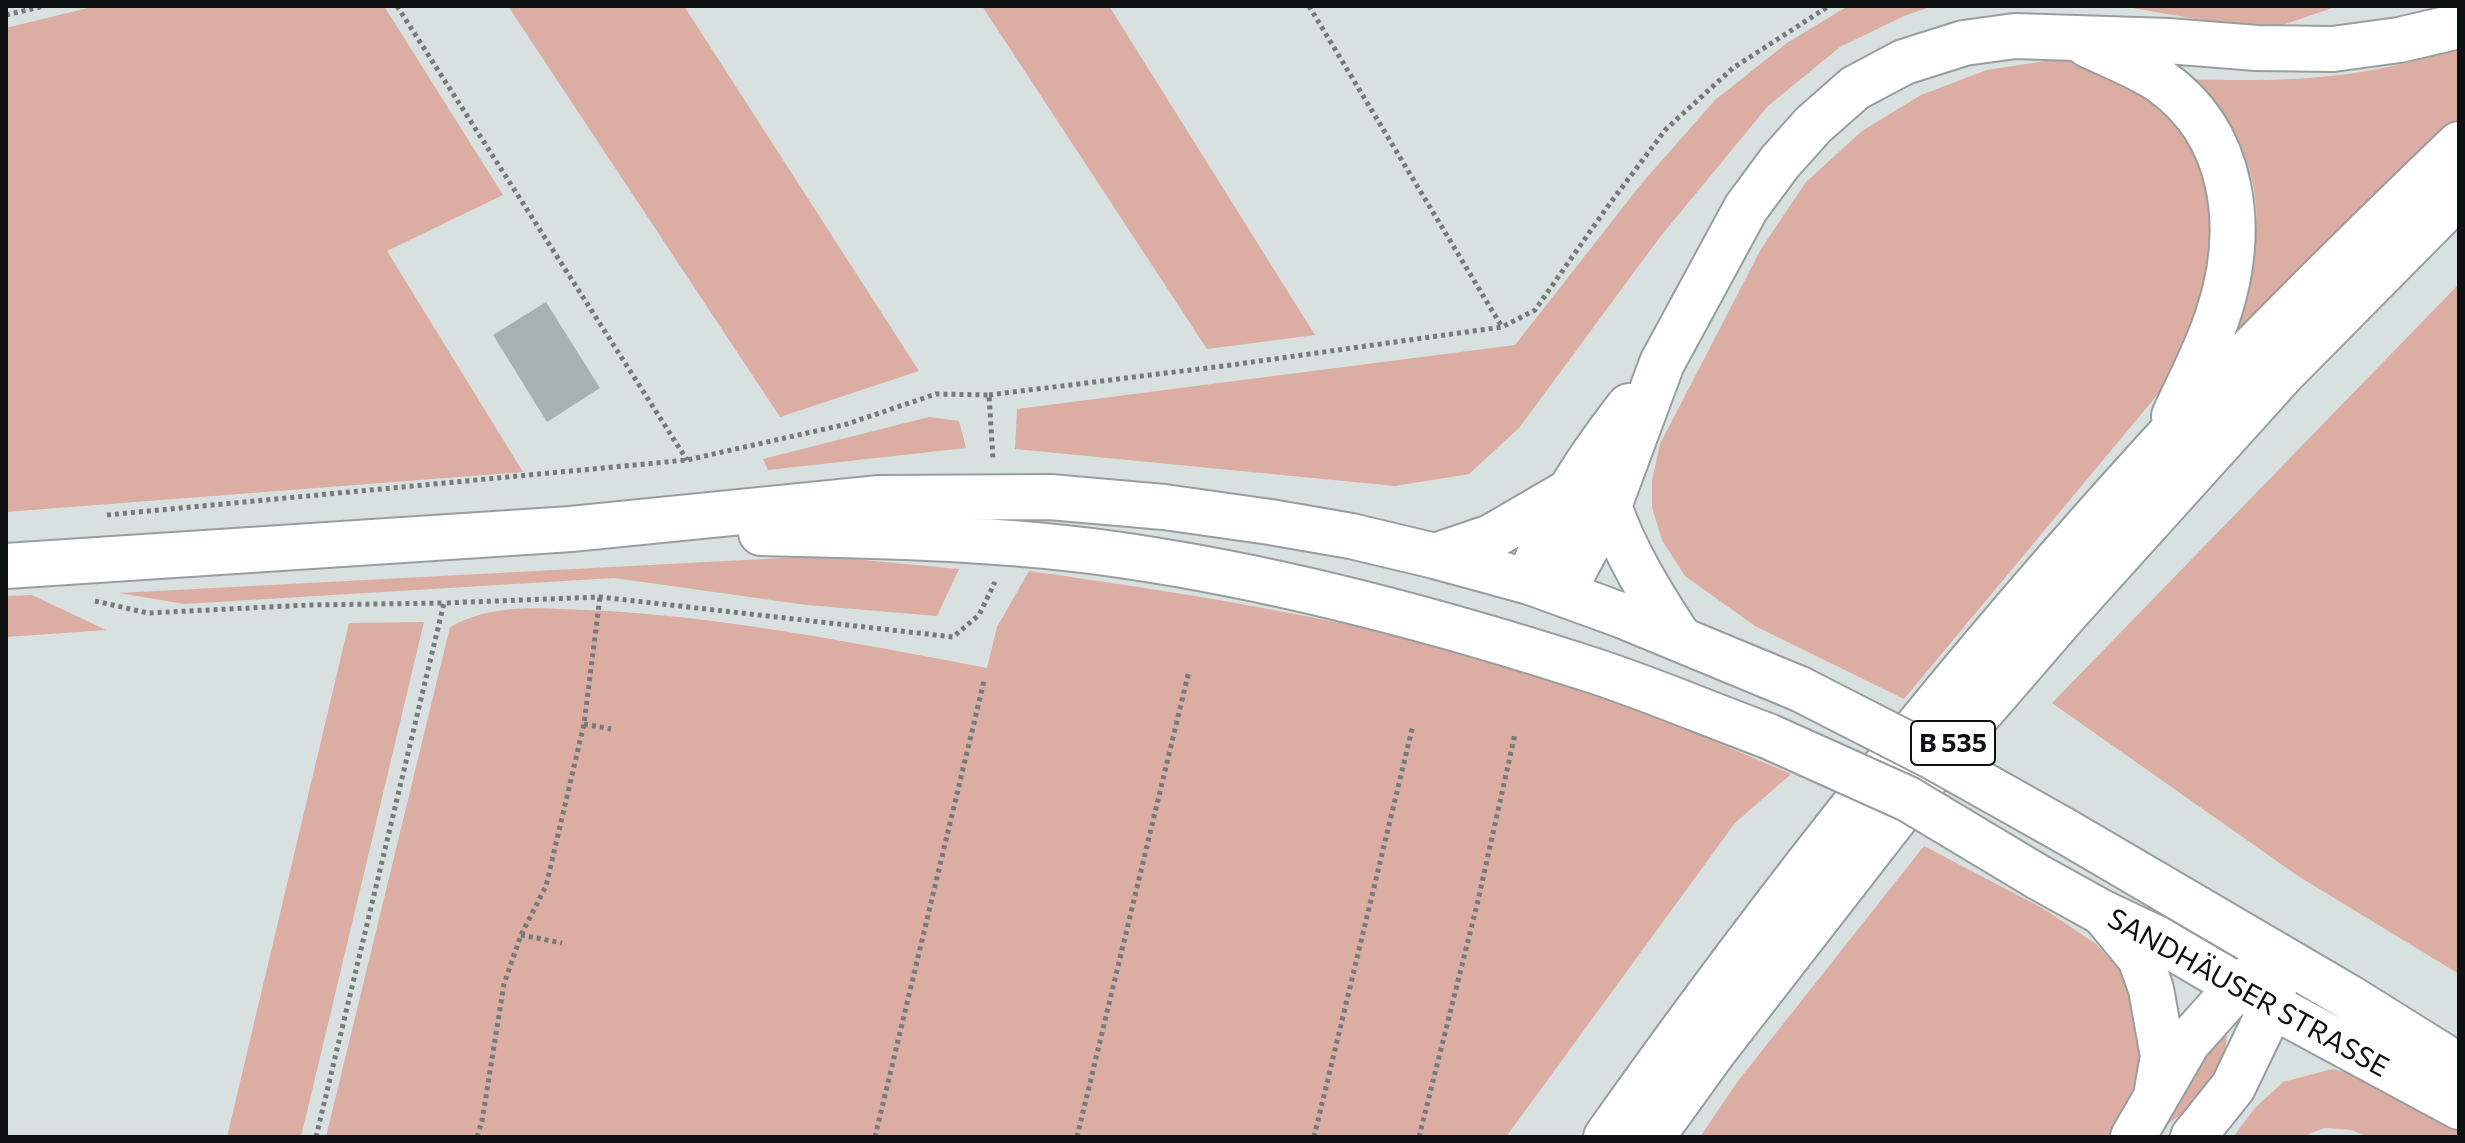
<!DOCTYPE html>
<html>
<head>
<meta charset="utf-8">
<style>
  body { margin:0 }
  #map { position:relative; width:2465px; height:1143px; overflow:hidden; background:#d9e0e0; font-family:Commissioner,sans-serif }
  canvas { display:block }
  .frame { position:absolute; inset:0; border:8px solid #0e1111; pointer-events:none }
</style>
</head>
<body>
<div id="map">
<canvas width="2465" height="1143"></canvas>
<div class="frame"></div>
</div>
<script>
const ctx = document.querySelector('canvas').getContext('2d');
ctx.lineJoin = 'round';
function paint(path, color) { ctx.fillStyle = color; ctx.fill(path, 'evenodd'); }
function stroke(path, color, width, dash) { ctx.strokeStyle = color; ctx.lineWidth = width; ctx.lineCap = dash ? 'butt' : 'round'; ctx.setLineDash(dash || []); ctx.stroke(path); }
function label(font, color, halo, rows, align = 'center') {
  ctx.font = font + ' Commissioner,sans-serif'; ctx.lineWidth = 6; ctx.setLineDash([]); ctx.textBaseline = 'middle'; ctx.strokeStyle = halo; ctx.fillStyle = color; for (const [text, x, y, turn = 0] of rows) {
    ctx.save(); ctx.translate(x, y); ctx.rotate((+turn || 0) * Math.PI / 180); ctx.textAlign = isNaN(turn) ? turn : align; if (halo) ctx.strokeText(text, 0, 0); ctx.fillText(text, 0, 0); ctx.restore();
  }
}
paint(new Path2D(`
  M 96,6 L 384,6 L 503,195 L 387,251 L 523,472 L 6,512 L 6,28 Z
  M 508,6 L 684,6 L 919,371 L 780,417 Z
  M 982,6 L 1109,6 L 1315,335 L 1207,349 Z
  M 1848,6 L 1933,6 L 1904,16 L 1840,47 L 1768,106 L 1660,237 L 1519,428 L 1469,474 L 1395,486 L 1015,449 L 1017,409 L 1515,345 L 1642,183 L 1715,100 L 1787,43 Z
  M 2121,6 L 2329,7 L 2338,6 L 2265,31 Z
  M 2459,46 L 2459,123 L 2300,274 L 2229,336 C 2258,260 2273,196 2228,123 C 2218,107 2199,93 2185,79 C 2282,82 2366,81 2459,46 Z
  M 2052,60 L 2107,66 L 2149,86 L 2208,165 L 2217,280 L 2168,382 L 1904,699 L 1755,626 L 1685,576 L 1662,540 L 1652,507 L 1652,481 L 1660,444 L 1761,249 L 1806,182 L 1862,131 L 1921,95 L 1987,70 Z
  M 2459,284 L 2459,974 L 2298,876 L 2052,703 Z
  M 929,417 L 959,421 L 966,448 L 768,470 L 763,459 Z
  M 820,556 L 959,569 L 937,616 L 807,605 L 614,578 L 184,604 L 119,593 Z
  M 1029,571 C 1172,591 1316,614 1457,650 C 1572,680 1682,727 1791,774 L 1735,823 L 1506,1137 L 326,1137 L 450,627 C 492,603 540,608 587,610 C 722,616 855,643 987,668 L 997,627 Z
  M 32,595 L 106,630 L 6,637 L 6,596 Z
  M 424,622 L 301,1137 L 227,1137 L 349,623 Z
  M 1924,846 L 2044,909 L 2096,944 L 2124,975 L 2140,1015 L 2142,1056 L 2135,1092 L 2112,1137 L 1700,1137 L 1738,1081 Z
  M 2228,1021 L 2224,1063 L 2183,1113 L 2160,1130 Z
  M 2332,1069 L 2364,1077 L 2459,1126 L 2459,1137 L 2368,1137 L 2351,1130 L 2325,1128 L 2301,1137 L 2233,1137 L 2254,1109 L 2283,1082 Z`), '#dcada3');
paint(new Path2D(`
  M 546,302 L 600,388 L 547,422 L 493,335 Z`), '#a9b0b0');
const secondary = new Path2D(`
  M 761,533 C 892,536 1024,538 1153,560 C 1304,584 1453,625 1598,672 C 1655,691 1711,715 1768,736
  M 6,566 L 571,529 L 880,498 L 1050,497 L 1164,507 L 1270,522 L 1351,536 L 1435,556 L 1530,582 L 1621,615 L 1800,689
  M 2065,831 L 2350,998 L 2459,1066
  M 2038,877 L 2103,913 L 2156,938 L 2272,1006 L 2459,1107`);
const primary = new Path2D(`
  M 2088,45 C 2111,56 2138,66 2159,80 C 2237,134 2246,231 2218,315 C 2207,350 2189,383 2174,416
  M 1609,506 C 1626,555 1652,596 1680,639
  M 1435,556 L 1491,537 L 1570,491
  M 1530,582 C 1548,517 1588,459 1629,406
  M 1562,593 L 1609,506 L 1662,363 L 1746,208 L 1780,162 L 1813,125 L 1855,88 L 1904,62 L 1964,43 L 2015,36 L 2168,41 L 2257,48 L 2333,49 L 2399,40 L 2459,26
  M 2103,913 L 2140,958 L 2151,989 L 2163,1056 L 2157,1090
  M 1606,1137 C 1777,895 1962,662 2162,443 C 2257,340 2358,241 2459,144
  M 1652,1137 L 1714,1051 L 1947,751 L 2068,611 L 2283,373 L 2459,195
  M 2133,1137 L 2188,1042 L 2238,986 L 2278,956
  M 2193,1137 L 2233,1087 L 2272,1006 L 2278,956`);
stroke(secondary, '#989e9e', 48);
stroke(primary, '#989e9e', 48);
stroke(new Path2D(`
  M 397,6 L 687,460
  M 1309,6 L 1502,327
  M 6,15 L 44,6
  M 989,395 L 1231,365 L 1502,327 L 1535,310 L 1608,206 L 1666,129 L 1733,68 L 1829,6
  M 107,515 L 687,460 L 847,424 L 936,394 L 989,395 L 993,459
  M 95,601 L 148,613 L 309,605 L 444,603
  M 584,724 L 611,729
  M 521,935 L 562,943
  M 316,1137 L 444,603 L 600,597 L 953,637 L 979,615 L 995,582
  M 477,1137 L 482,1121 L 504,984 L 521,935 L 546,886 L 584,724 L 600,597
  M 875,1137 L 984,681
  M 1077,1137 L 1189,671
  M 1314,1137 L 1413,725
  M 1419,1137 L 1477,905 L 1515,734`), '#767b7b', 5, [4, 4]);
stroke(secondary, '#fff', 44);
stroke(primary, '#fff', 44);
const secondaryBridge = new Path2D(`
  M 1800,689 L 1935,758 L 2065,831
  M 1768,736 L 1908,799 L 2038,877`);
stroke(secondaryBridge, '#989e9e', 48, []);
stroke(secondaryBridge, '#fff', 44);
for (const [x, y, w] of [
  [1953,743,84]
]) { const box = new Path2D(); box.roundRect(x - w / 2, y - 22, w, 44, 6); ctx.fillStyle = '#fff'; ctx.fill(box); stroke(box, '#0e1111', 2); }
label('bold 26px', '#0e1111', null, [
  ["B 535",1953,743]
]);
label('28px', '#0e1111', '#fff', [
  ["SANDHÄUSER STRASSE",2248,993,29]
]);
</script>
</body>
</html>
